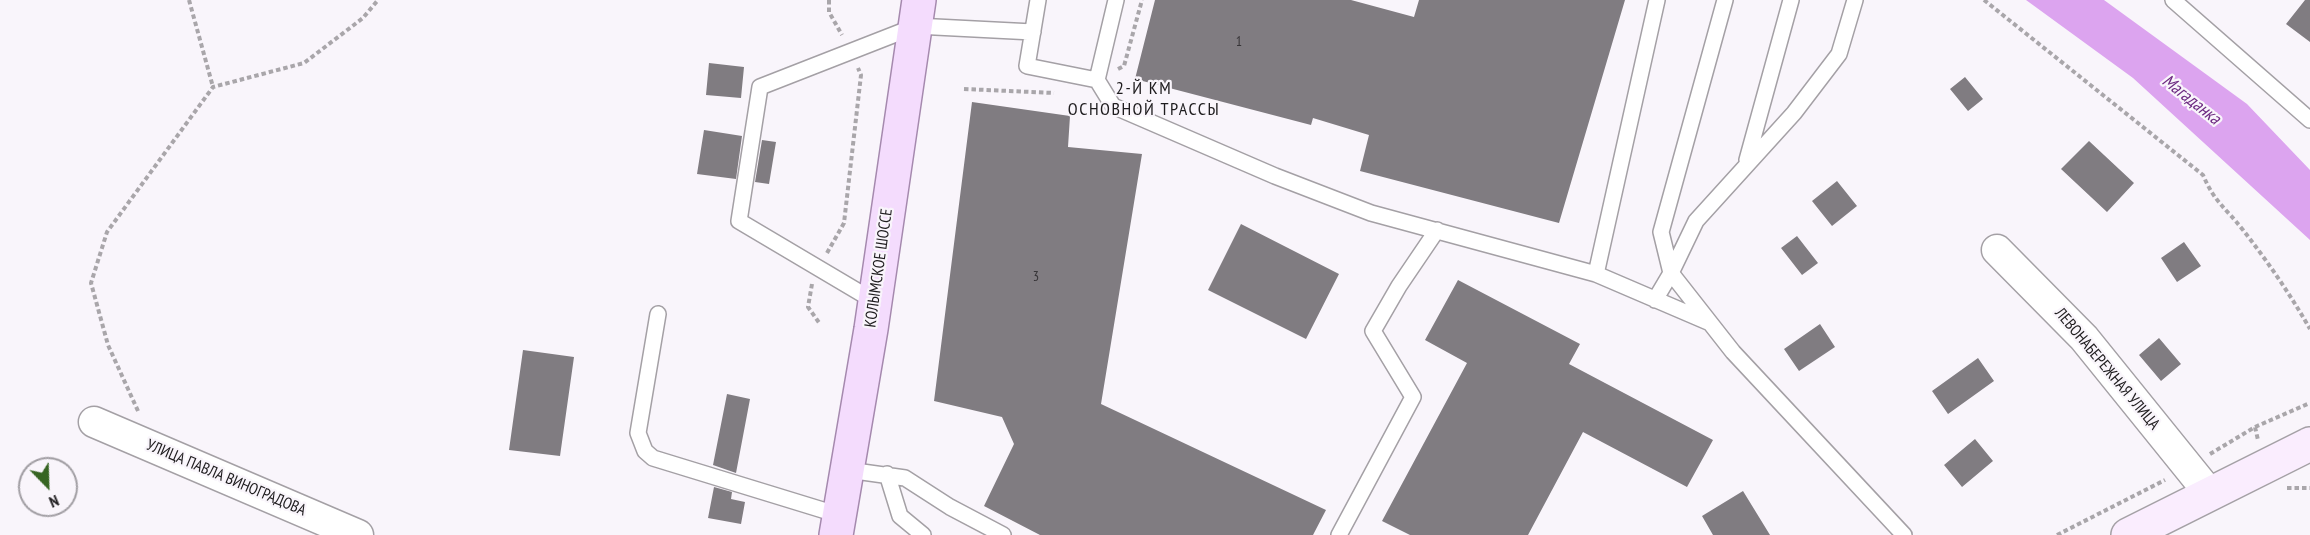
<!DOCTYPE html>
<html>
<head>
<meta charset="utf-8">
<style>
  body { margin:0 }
  #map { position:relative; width:2310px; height:535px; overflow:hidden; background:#f9f5fb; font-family:"PT Sans Narrow",sans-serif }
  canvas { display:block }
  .north { position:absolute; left:18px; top:457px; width:60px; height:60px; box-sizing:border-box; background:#f9f5fb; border:2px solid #a19ea3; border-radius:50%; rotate:157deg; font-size:16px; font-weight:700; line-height:24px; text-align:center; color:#1e1c1e }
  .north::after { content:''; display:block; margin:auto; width:21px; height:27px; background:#376523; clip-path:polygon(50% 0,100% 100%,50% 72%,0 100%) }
</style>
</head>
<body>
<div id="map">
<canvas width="2310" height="535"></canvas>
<div class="north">N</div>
</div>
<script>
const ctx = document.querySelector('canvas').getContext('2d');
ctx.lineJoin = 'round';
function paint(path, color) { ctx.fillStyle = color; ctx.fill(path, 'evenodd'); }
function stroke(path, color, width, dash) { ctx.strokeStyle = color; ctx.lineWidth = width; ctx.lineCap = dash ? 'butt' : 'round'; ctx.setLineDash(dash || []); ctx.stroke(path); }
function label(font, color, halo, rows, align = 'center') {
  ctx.font = font + ' "PT Sans Narrow",sans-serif'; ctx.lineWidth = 4.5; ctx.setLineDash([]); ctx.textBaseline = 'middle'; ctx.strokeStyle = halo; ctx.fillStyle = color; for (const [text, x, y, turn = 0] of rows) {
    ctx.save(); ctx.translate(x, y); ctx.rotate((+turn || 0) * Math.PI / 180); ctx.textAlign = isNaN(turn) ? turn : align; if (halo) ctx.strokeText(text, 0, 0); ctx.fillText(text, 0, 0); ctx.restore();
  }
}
paint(new Path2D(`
  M 2026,0 L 2104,0 L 2247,104 L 2310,170 L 2310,240 L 2133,78 Z`), '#dca4ef');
paint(new Path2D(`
  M 1155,0 L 1351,0 L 1414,17 L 1419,0 L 1625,0 L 1559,223 L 1360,171 L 1369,135 L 1313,118 L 1311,125 L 1135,79 Z
  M 2305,0 L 2310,0 L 2310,42 L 2286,24 Z
  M 709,63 L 744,67 L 741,98 L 706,95 Z
  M 1965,77 L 1983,99 L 1968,111 L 1950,89 Z
  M 972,102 L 1070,116 L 1068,147 L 1142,154 L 1101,404 L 1326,510 L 1313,535 L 1040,535 L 984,506 L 1014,444 L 1002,417 L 934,401 Z
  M 704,130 L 742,136 L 736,179 L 697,174 Z
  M 762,140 L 776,142 L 769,184 L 755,182 Z
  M 2089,141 L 2134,183 L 2107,212 L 2061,169 Z
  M 1837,181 L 1857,206 L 1832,226 L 1812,201 Z
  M 1241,224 L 1339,274 L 1306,339 L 1208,290 Z
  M 1797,236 L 1818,263 L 1802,275 L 1781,248 Z
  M 2184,242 L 2201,266 L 2177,282 L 2161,258 Z
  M 1458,280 L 1580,344 L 1569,364 L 1713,440 L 1687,487 L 1583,432 L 1528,535 L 1410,535 L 1382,521 L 1467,363 L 1425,340 Z
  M 1820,324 L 1835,347 L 1799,371 L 1784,349 Z
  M 2159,338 L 2181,364 L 2161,381 L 2139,355 Z
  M 523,350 L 574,357 L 560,456 L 509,450 Z
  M 1978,358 L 1994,381 L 1948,414 L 1932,391 Z
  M 727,394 L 750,399 L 736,473 L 713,465 Z
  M 1975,439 L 1993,461 L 1962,487 L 1944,465 Z
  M 714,487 L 732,492 L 731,499 L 745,502 L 741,524 L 708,518 Z
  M 1743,491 L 1770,535 L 1713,535 L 1702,516 Z`), '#807c81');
const service = new Path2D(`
  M 1038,0 L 1027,66 L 1097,80
  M 1116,0 L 1097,80 L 1113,106 L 1275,176 L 1371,213 L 1596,274 L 1708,322
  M 1855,0 L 1839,54 L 1794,113 L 1696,221 L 1671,273 L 1733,352 L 1904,535
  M 2173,0 L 2310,120
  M 1747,160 L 1791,0
  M 1596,274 L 1657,0
  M 1655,300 L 1671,273 L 1661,232 L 1725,0
  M 874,301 L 739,221 L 760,87 L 916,26 L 1033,32
  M 658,314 L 638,433 L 645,451 L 653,458 L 839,515
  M 848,470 L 905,478 L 950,507 L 1003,535
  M 887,474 L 900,516 L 923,535
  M 1339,535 L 1413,397 L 1373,331 L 1399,286 L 1437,230`);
const minor = new Path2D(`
  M 1997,250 L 2084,338 L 2210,494
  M 94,422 L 358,535`);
const secondary = new Path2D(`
  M 2128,535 L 2310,444`);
const primary = new Path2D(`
  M 836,535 L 871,329 L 919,0`);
stroke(service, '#a4a0a5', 18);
stroke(minor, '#a4a0a5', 33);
stroke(secondary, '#a4a0a5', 36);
stroke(primary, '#a589ae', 36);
stroke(new Path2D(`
  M 189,0 L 213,87
  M 829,0 L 829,12 L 842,35
  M 1984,0 L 2203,175 C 2215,203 2225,207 2243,230 C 2268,262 2290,294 2310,329
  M 1118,69 L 1124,66 L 1142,0
  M 964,89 L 1054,93
  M 827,253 L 844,223 L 861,75 L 858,68
  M 812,284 L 808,307 L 820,324
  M 138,411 L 108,345 L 91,283 L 107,232 L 213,87 L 304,63 L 363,18 L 378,0
  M 2255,427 L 2310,403
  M 2210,454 L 2255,427 L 2258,440
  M 2287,488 L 2310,488
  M 2057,535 L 2165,480`), '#a9a6aa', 4, [4.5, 3]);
stroke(service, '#fff', 15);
stroke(minor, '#fff', 30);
stroke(secondary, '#faedfe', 33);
stroke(primary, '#f4dcfd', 33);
label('14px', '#363437', null, [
  ["1",1239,42],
  ["3",1036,277]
]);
label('16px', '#1e1c1e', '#f9f5fb', [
  ["КОЛЫМСКОЕ ШОССЕ",879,268,-82],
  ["ЛЕВОНАБЕРЕЖНАЯ УЛИЦА",2107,369,50],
  ["УЛИЦА ПАВЛА ВИНОГРАДОВА",226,478,23]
]);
ctx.letterSpacing = '1.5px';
label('18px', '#1e1c1e', '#f9f5fb', [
  ["2-Й КМ",1144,89],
  ["ОСНОВНОЙ ТРАССЫ",1144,110]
]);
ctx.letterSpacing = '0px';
label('italic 18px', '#6e2b82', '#f9f5fb', [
  ["Магаданка",2191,100,38]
]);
</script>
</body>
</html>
